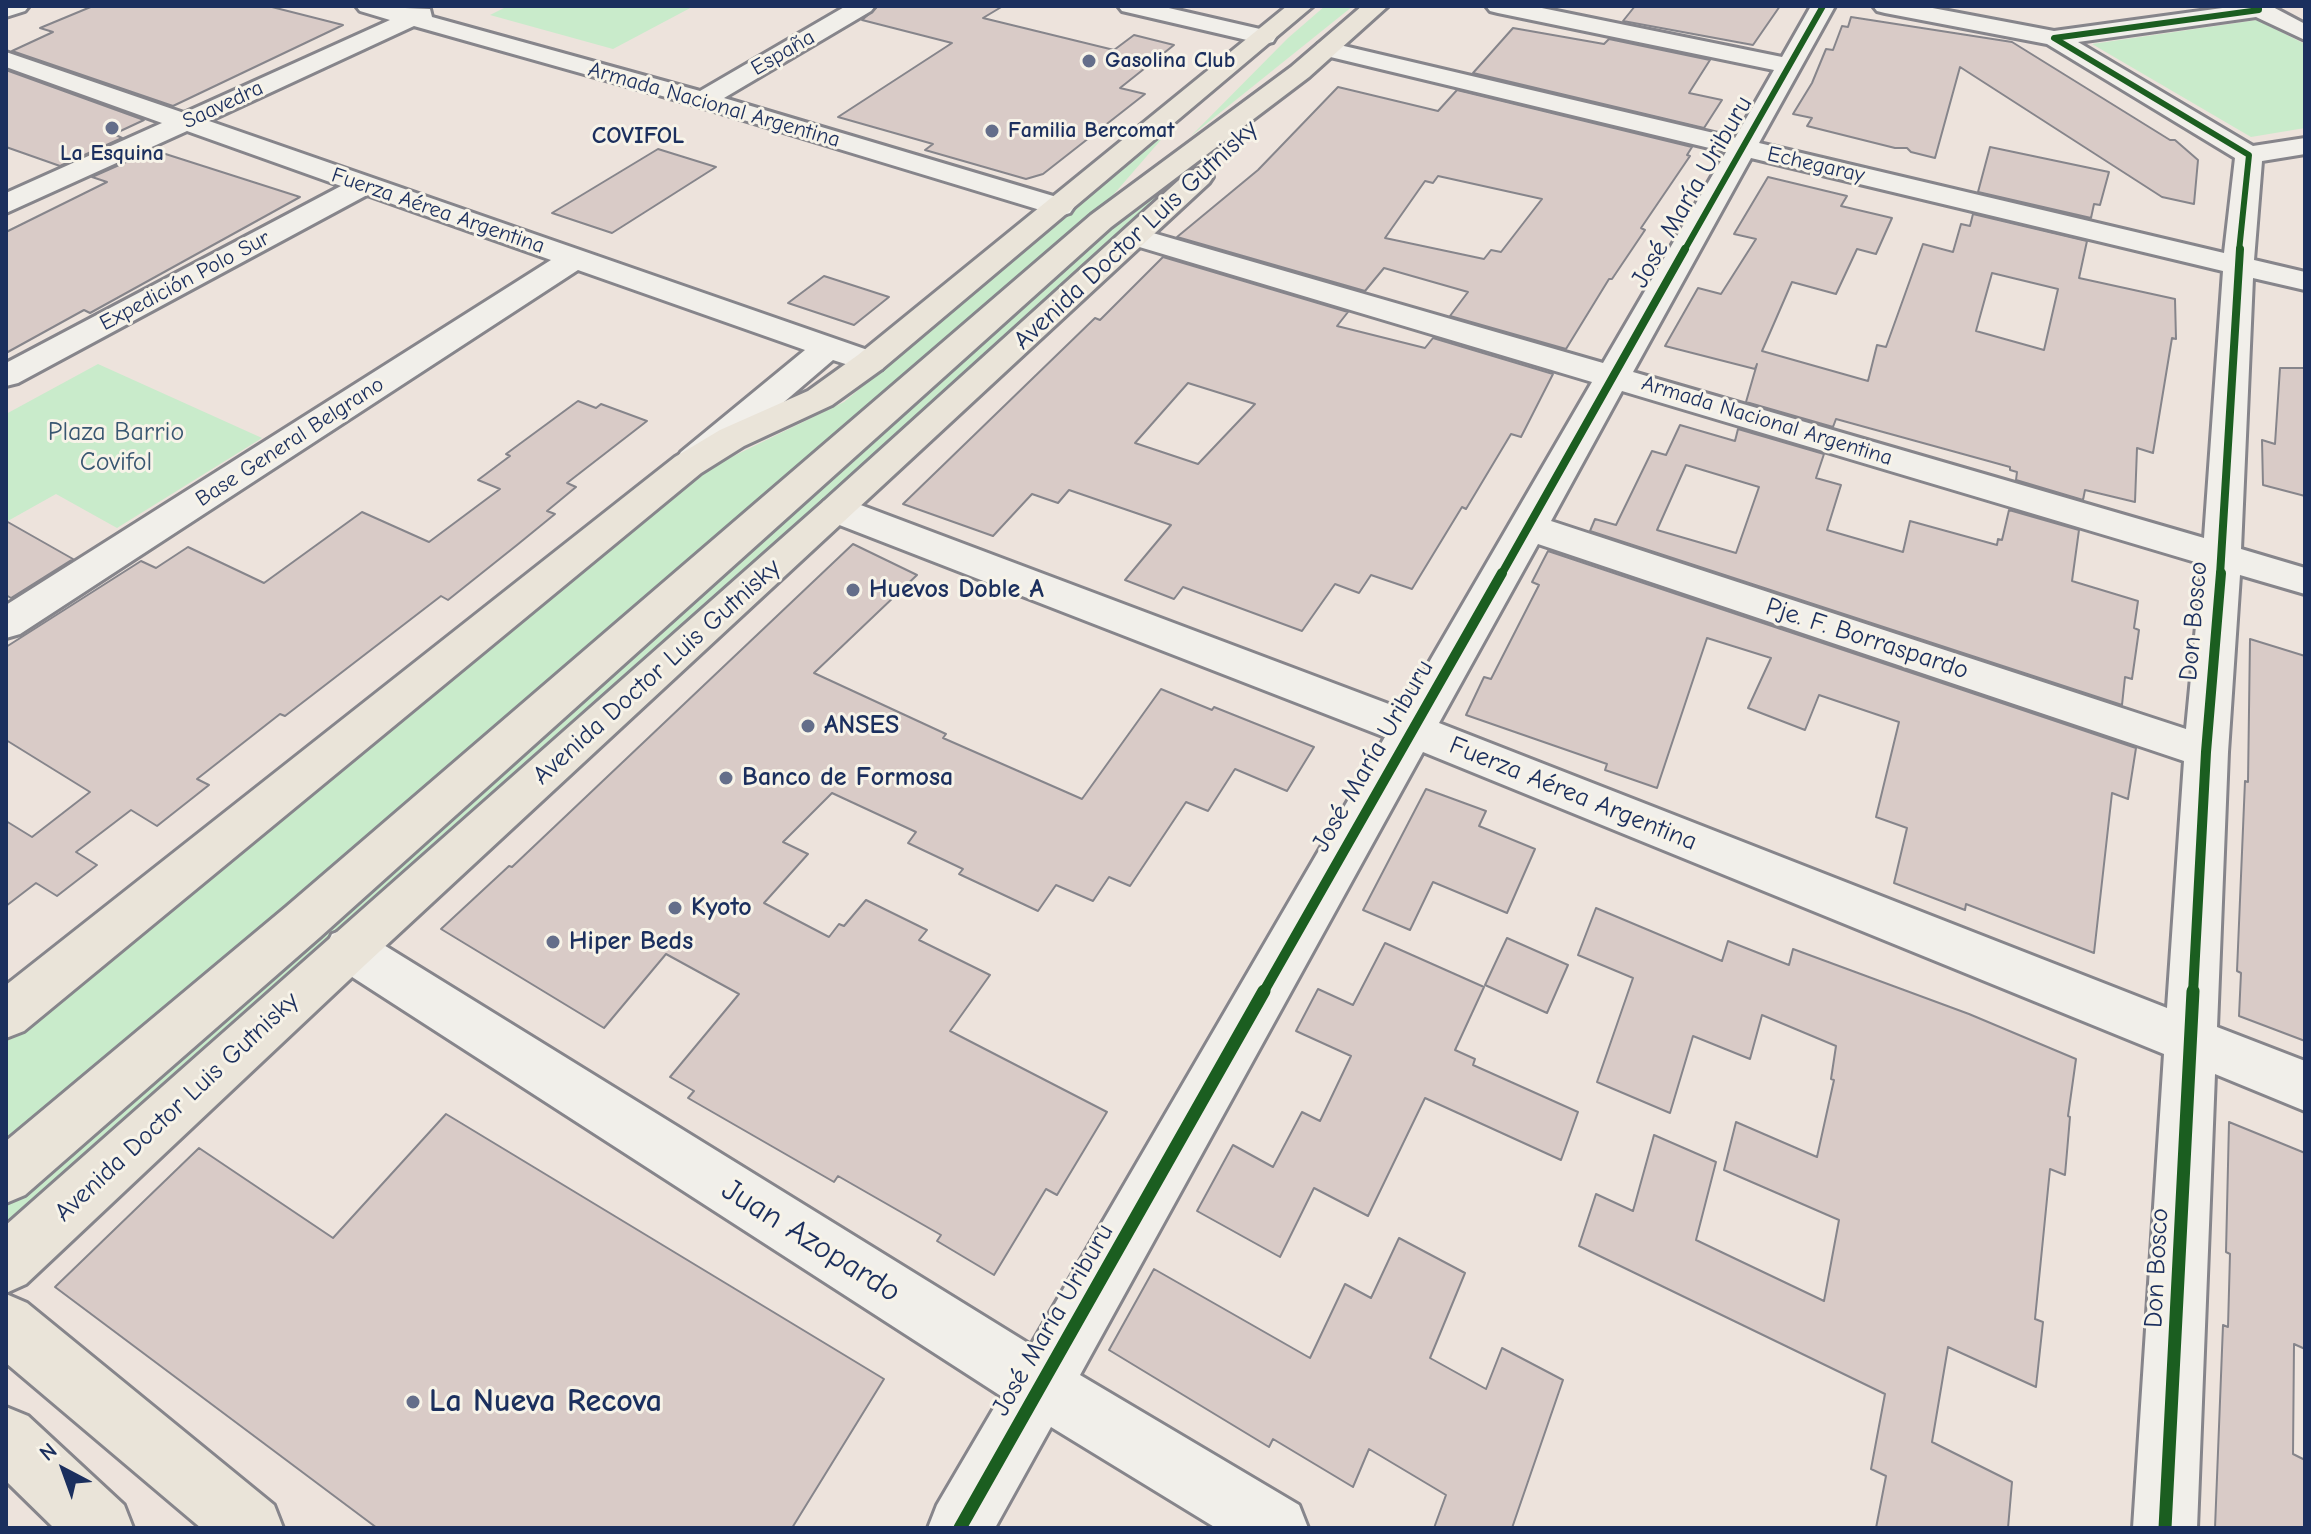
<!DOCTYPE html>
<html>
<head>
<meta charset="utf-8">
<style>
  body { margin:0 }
  #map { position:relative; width:2311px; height:1534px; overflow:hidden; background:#ede3dc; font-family:"Comic Neue",sans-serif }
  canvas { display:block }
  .frame { position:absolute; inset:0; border:8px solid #1b2f5e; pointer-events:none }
  .north { position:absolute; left:24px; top:1430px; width:80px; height:80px; -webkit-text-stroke:6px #f7f3e8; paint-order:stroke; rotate:319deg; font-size:22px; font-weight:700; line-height:32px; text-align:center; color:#1b2f5e }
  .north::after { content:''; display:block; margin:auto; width:28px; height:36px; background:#1b2f5e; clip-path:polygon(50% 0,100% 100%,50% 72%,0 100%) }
</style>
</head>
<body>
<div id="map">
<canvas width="2311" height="1534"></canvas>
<div class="frame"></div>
<div class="north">N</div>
</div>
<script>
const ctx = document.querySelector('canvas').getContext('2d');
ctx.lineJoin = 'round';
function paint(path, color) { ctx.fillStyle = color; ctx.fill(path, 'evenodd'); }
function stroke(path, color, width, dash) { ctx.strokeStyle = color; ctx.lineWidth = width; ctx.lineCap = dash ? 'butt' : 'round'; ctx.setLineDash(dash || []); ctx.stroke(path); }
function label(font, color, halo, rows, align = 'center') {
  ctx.font = font + ' "Comic Neue",sans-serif'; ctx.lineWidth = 6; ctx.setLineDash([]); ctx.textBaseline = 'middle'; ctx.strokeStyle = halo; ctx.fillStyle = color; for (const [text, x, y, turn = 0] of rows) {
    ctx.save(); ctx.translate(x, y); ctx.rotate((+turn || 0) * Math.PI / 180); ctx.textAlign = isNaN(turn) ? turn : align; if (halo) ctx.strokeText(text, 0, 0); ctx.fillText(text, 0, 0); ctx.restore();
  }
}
paint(new Path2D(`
  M 508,6 L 694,6 L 613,49 L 490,15 Z
  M 1325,6 L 1353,6 L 1191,136 L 1288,38 Z
  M 2257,20 L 2305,44 L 2305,128 L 2251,137 L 2092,44 Z
  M 1270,97 L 1137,222 L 6,1249 L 6,1038 L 701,472 L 844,402 L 1185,112 L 1056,261 Z
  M 98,364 L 262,438 L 117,528 L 56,494 L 6,522 L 6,414 Z`), '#c9ebcb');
const building = new Path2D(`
  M 93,6 L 268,6 L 343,25 L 173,106 L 12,51 L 53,32 L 40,28 Z
  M 878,6 L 1003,6 L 983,18 L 1114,50 L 1134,35 L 1174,45 L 1120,88 L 1145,94 L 1043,174 L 1026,179 L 925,150 L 933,144 L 838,117 L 952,43 L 862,20 Z
  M 1635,6 L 1780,6 L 1753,45 L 1623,21 Z
  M 1851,17 L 2012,42 L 2170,140 L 2175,140 L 2198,160 L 2194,204 L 2162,197 L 1960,67 L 1935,158 L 1911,152 L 1907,148 L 1895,148 L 1807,126 L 1812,118 L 1793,114 L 1812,83 L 1826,49 L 1833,50 L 1842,26 L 1848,27 Z
  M 1513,28 L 1604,44 L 1609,39 L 1710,60 L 1689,93 L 1722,100 L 1704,128 L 1473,73 Z
  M 6,70 L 144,120 L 114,134 L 122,138 L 60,166 L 6,147 Z
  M 1338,87 L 1438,111 L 1457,90 L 1692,147 L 1687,155 L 1690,156 L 1641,228 L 1645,230 L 1612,279 L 1609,279 L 1566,349 L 1450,316 L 1468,292 L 1384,268 L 1365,291 L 1177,237 L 1258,170 ZM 1438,176 L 1542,199 L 1501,252 L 1491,250 L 1484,259 L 1385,238 L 1425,181 L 1433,183 Z
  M 1990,147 L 2109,172 L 2100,205 L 2094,204 L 2091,218 L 1978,192 Z
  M 658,149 L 716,167 L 612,233 L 552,213 Z
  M 153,150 L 300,197 L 90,313 L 84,310 L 6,353 L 6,232 L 107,182 L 92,177 Z
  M 1768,177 L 1847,196 L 1841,206 L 1892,218 L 1876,254 L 1857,249 L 1836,294 L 1792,282 L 1762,351 L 1868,381 L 1877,345 L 1886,347 L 1923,244 L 1953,252 L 1961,224 L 1970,226 L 1973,214 L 2087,241 L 2079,278 L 2175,299 L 2176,339 L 2172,338 L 2153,453 L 2137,448 L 2135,502 L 2085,490 L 2083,500 L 2016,480 L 2017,472 L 2010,470 L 2010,467 L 1836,419 L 1833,427 L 1746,402 L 1757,364 L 1755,369 L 1665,346 L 1698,288 L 1721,294 L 1756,239 L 1734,234 ZM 1992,273 L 2058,289 L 2044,350 L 1976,331 Z
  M 1163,257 L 1348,312 L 1337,326 L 1425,348 L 1433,338 L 1553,374 L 1521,437 L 1511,434 L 1466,509 L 1462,507 L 1412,589 L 1371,575 L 1359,593 L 1335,584 L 1302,631 L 1183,587 L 1174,599 L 1125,580 L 1171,525 L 1069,490 L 1058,503 L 1032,494 L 993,536 L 903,504 L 1095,318 L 1100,320 ZM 1188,383 L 1255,404 L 1198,464 L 1135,443 Z
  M 824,276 L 889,297 L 854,325 L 788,303 Z
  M 2280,368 L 2305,368 L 2305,496 L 2263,485 L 2262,440 L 2275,444 Z
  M 578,401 L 596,408 L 601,404 L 647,421 L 567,483 L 576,487 L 547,511 L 555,514 L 517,545 L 448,600 L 441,596 L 285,716 L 280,714 L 197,779 L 209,785 L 157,826 L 131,810 L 76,852 L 97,865 L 57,896 L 36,883 L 6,906 L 6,821 L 32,837 L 90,792 L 6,740 L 6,647 L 141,561 L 156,568 L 188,547 L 264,583 L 362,512 L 429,542 L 500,489 L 478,480 L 510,456 L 506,454 Z
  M 1680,425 L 1735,441 L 1738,429 L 1824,454 L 1816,478 L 1841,485 L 1827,530 L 1903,552 L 1910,521 L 1997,545 L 1998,539 L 2002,540 L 2009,510 L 2079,530 L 2072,581 L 2138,601 L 2134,628 L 2139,630 L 2132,679 L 2125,677 L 2122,705 L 1590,531 L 1595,519 L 1616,525 L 1652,451 L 1666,455 ZM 1686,465 L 1759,487 L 1736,553 L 1657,530 Z
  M 6,521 L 73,559 L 11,598 L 6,595 Z
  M 853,544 L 917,575 L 814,673 L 946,734 L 943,738 L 1082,799 L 1161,689 L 1212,710 L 1214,707 L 1314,747 L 1287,791 L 1235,769 L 1208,811 L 1186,802 L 1130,886 L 1109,877 L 1093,901 L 1056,885 L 1038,911 L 959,874 L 963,869 L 908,843 L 916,832 L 832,793 L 783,842 L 808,854 L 764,903 L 829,937 L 839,924 L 844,926 L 866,900 L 927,930 L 919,940 L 990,975 L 950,1031 L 1107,1112 L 1057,1195 L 1046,1189 L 994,1275 L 937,1241 L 941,1235 L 838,1176 L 834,1182 L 688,1098 L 694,1091 L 670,1077 L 739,994 L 666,954 L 604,1028 L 441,929 L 509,866 L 512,867 Z
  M 1548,551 L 2136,748 L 2128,799 L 2112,793 L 2094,953 L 1966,904 L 1965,910 L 1894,883 L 1907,828 L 1876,817 L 1899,722 L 1819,695 L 1805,730 L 1748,708 L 1771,658 L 1707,638 L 1657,788 L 1605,770 L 1607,764 L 1466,715 L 1484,677 L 1491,679 L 1539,585 L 1532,582 Z
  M 2250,639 L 2305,656 L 2305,1041 L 2239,1016 L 2241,973 L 2237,971 L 2245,781 L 2248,782 Z
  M 1426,789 L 1486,811 L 1479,826 L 1535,849 L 1507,913 L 1433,882 L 1410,930 L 1363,910 Z
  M 1596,908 L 1722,961 L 1728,941 L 1789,965 L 1793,949 L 1969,1014 L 2076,1059 L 2068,1116 L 2070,1117 L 2065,1175 L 2050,1169 L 2035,1319 L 2043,1322 L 2036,1387 L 1948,1347 L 1932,1442 L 2012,1482 L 2008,1528 L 1876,1528 L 1886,1476 L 1871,1469 L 1885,1394 L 1579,1246 L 1596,1194 L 1633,1211 L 1654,1135 L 1716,1162 L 1696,1240 L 1824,1301 L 1839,1220 L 1724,1170 L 1736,1122 L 1817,1157 L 1834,1080 L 1831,1079 L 1836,1046 L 1762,1015 L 1750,1059 L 1693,1036 L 1670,1113 L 1597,1082 L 1633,978 L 1578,955 Z
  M 1507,938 L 1568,965 L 1547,1013 L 1485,985 Z
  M 1385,943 L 1484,987 L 1455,1050 L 1475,1059 L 1473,1065 L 1578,1112 L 1561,1160 L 1425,1098 L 1368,1216 L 1314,1188 L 1280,1257 L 1197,1211 L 1233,1145 L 1273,1167 L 1302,1112 L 1320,1121 L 1351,1056 L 1296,1031 L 1318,989 L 1353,1005 Z
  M 446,1114 L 884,1379 L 792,1528 L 377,1528 L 55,1287 L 199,1148 L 333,1238 Z
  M 2229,1122 L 2305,1153 L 2305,1349 L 2294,1344 L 2293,1454 L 2305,1460 L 2305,1528 L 2215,1528 L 2223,1325 L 2228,1327 L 2230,1254 L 2226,1252 Z
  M 1399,1238 L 1465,1273 L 1430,1358 L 1486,1389 L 1502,1348 L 1563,1380 L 1512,1528 L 1434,1528 L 1446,1495 L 1369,1449 L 1353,1487 L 1273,1439 L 1269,1447 L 1109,1350 L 1154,1269 L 1310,1358 L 1345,1284 L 1371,1298 Z`);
paint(building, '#d9cbc7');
stroke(building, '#86858b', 2);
const minor = new Path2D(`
  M 6,6 L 29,6 L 25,11 L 6,17 Z
  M 356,6 L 430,9 L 432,17 L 700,91 L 846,6 L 875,6 L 871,11 L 724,98 L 1070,201 L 1074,207 L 1070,213 L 1060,216 L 1050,213 L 694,105 L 414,26 L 209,121 L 882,355 L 886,362 L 882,369 L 870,372 L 833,360 L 707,468 L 694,471 L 681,468 L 676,460 L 681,452 L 805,350 L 578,270 L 20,634 L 6,638 L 6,605 L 551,260 L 367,195 L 18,383 L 6,386 L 6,363 L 341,186 L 187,131 L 6,213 L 6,193 L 162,123 L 6,67 L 6,52 L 184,113 L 390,20 L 360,11 Z
  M 1118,6 L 1160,6 L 1273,32 L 1276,37 L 1273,42 L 1264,44 L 1122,11 Z
  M 1486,6 L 1532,6 L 1782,57 L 1811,6 L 1835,6 L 1759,143 L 2224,253 L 2235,158 L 2047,44 L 1885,13 L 1877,11 L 1873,6 L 1922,6 L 2054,31 L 2237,6 L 2271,6 L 2305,24 L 2305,40 L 2256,17 L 2078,42 L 2253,146 L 2305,138 L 2305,154 L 2262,161 L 2254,260 L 2305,272 L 2305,290 L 2253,278 L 2241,549 L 2305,568 L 2305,594 L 2240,575 L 2228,752 L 2217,1027 L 2305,1061 L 2305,1111 L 2215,1074 L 2197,1528 L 2133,1528 L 2164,1054 L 1423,752 L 1080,1375 L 1299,1505 L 1308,1528 L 1216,1528 L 1051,1427 L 995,1528 L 928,1528 L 937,1505 L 1001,1396 L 332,964 L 325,949 L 332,934 L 349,928 L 366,934 L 1031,1345 L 1385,737 L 824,519 L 818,510 L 824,501 L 837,498 L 850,501 L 1402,709 L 1592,382 L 1126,243 L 1121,237 L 1126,231 L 1136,228 L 1146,231 L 1603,363 L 1726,152 L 1318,54 L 1315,49 L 1318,44 L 1327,42 L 1735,138 L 1774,70 L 1498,13 L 1490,11 ZM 1751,158 L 2223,271 L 2204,538 L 1633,372 ZM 1622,391 L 2202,564 L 2186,729 L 1551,521 ZM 1538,544 L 2184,761 L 2167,1008 L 1439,723 Z`);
const major = new Path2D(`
  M 1287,6 L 1313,6 L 882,369 L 832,405 L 744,446 L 701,473 L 24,1031 L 6,1038 L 6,985 L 675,457 L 720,430 L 808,391 L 858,355 Z
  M 1362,6 L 1388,6 L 1309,77 L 1111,227 L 320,937 L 25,1195 L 6,1203 L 6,1141 L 286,907 L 1091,215 L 1291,67 Z
  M 1199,169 L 1209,171 L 1213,177 L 1209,183 L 366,964 L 26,1284 L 6,1293 L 6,1225 L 824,501 L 1189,171 Z
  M 6,1294 L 27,1303 L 274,1505 L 283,1528 L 201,1528 L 6,1363 Z
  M 6,1407 L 28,1416 L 124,1505 L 133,1528 L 54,1528 L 6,1481 Z`);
stroke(minor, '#86858b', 6);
stroke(major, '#86858b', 6);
paint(minor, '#f1efea');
paint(major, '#eae4d9');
stroke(new Path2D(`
  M 1684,251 L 1823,6
  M 2239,251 L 2249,155 L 2054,38 L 2259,10 L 2259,6`), '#1b5e20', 6);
stroke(new Path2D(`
  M 1501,575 L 1685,249
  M 2220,575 L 2240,249`), '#1b5e20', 8);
stroke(new Path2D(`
  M 1263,993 L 1502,573
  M 2193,993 L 2206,752 L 2221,573`), '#1b5e20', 10);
stroke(new Path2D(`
  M 960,1528 L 1264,991
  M 2165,1528 L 2193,991`), '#1b5e20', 13);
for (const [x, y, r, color] of [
  [1089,61,8,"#646e8a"],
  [112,128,8,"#646e8a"],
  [992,131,8,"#646e8a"],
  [853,590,8,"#646e8a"],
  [808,726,8,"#646e8a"],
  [726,778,8,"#646e8a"],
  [675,908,8,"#646e8a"],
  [553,942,8,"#646e8a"],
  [413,1402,8,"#646e8a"]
]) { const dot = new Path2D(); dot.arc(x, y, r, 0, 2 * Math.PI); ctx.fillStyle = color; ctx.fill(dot); stroke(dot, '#f7f3e8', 3); }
label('22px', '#1b2f5e', '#f7f3e8', [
  ["España",783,53,-30],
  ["Saavedra",223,105,-25],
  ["Armada Nacional Argentina",714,105,16],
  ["Echegaray",1816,165,13],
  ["Fuerza Aérea Argentina",438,211,19],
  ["Expedición Polo Sur",185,281,-28],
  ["Armada Nacional Argentina",1767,421,17],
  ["Base General Belgrano",290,442,-33]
]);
label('bold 22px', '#1b2f5e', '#f7f3e8', [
  ["Gasolina Club",1105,61],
  ["Familia Bercomat",1008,131],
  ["La Esquina",112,154,"center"]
], 'left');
label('bold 24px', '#1b2f5e', '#f7f3e8', [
  ["COVIFOL",638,136]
]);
label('26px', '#1b2f5e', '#f7f3e8', [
  ["José María Uriburu",1692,192,-60],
  ["Avenida Doctor Luis Gutnisky",1136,235,-43],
  ["Don Bosco",2194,621,-85],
  ["Pje. F. Borraspardo",1867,639,18],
  ["Avenida Doctor Luis Gutnisky",657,672,-42],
  ["José María Uriburu",1373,756,-60],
  ["Fuerza Aérea Argentina",1573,794,22],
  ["Avenida Doctor Luis Gutnisky",177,1107,-43],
  ["Don Bosco",2157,1268,-87],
  ["José María Uriburu",1053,1320,-60]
]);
label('26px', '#385671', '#f7f3e8', [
  ["Plaza Barrio",116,433],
  ["Covifol",116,463]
]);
label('bold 26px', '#1b2f5e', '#f7f3e8', [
  ["Huevos Doble A",869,590],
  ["ANSES",824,726],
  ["Banco de Formosa",742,778],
  ["Kyoto",691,908],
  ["Hiper Beds",569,942]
], 'left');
label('32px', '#1b2f5e', '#f7f3e8', [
  ["Juan Azopardo",811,1241,32]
]);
label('bold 32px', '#1b2f5e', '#f7f3e8', [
  ["La Nueva Recova",429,1402]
], 'left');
</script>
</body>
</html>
